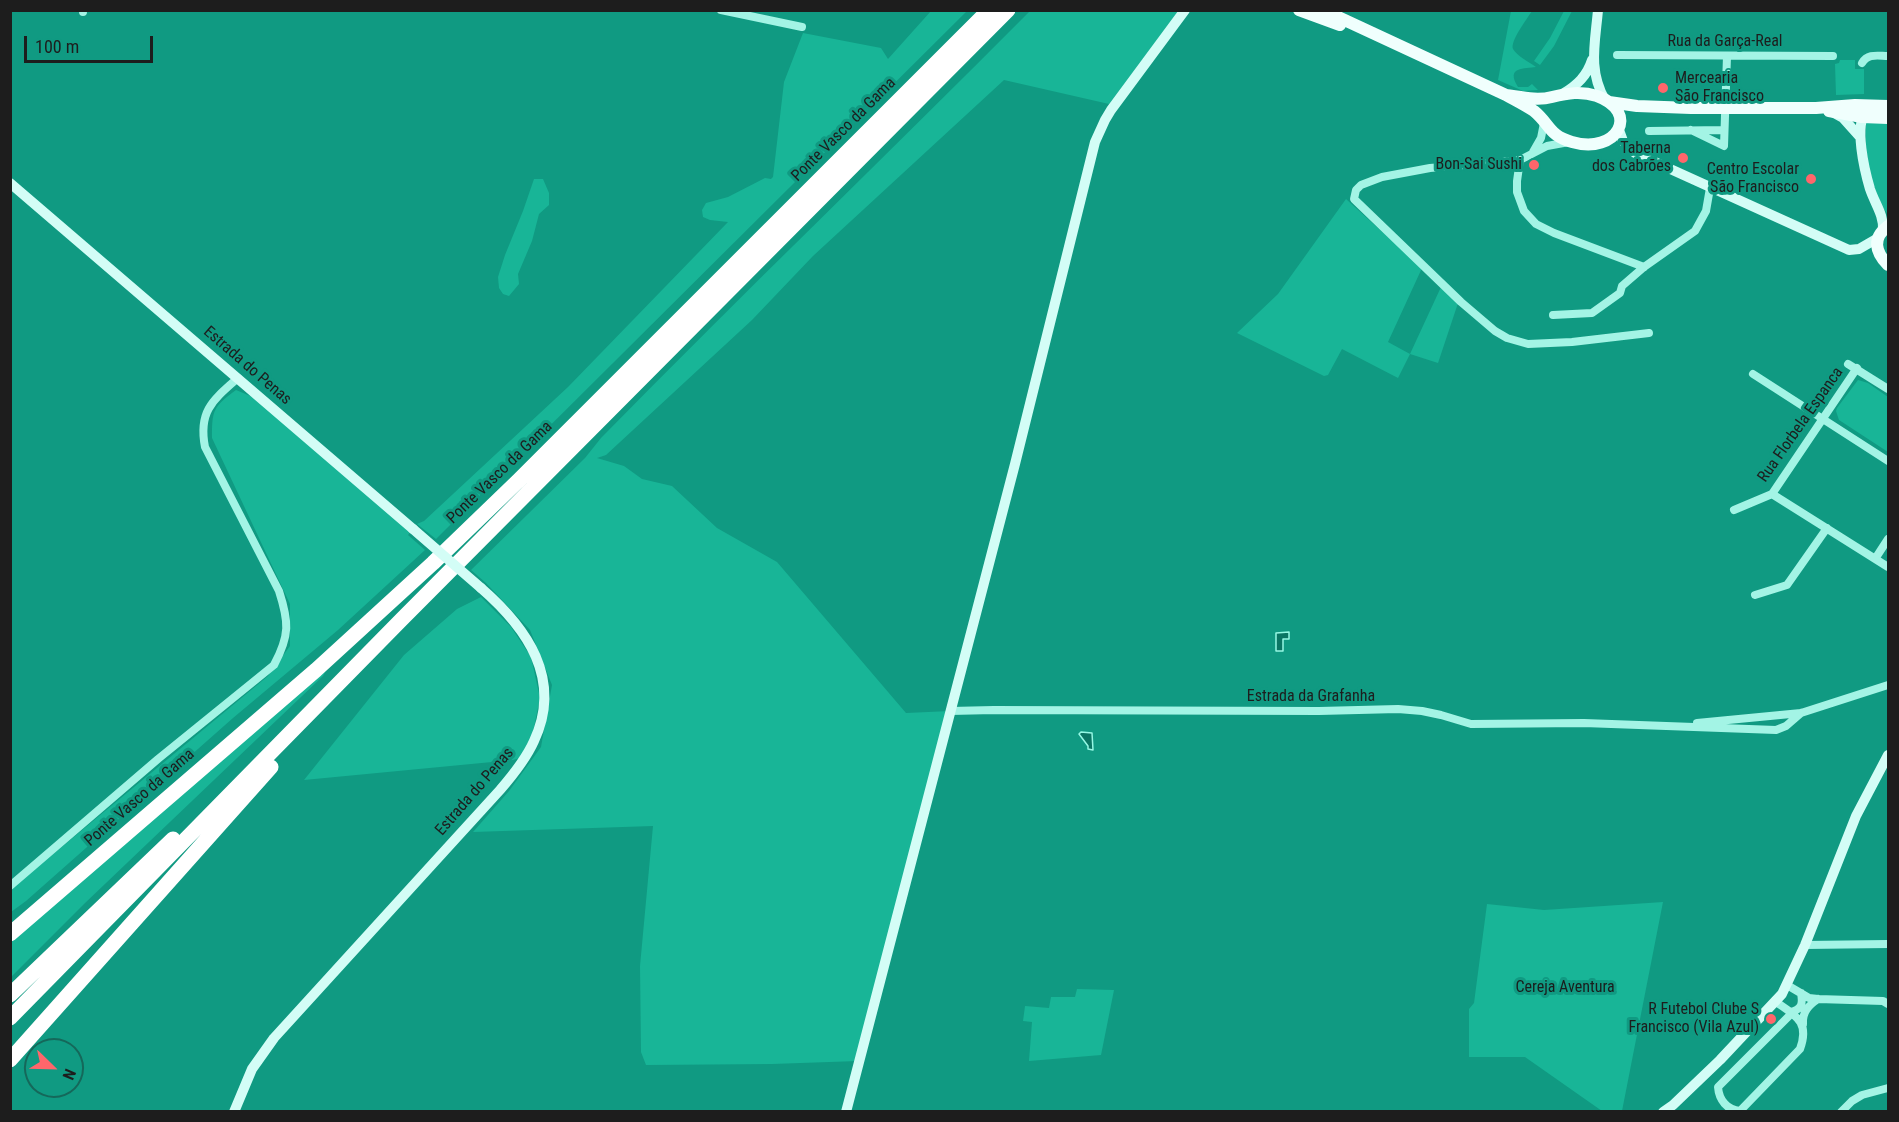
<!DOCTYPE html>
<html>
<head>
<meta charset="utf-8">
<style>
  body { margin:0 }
  #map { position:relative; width:1899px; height:1122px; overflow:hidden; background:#109a82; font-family:"Roboto Condensed",sans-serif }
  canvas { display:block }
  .frame { position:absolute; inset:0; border:12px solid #1d1d1d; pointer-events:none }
  .north { position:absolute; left:24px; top:1038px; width:60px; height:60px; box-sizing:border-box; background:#109a82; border:2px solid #15685a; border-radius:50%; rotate:113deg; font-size:16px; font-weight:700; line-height:24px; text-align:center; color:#1d1d1d }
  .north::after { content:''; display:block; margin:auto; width:21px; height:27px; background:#ff666b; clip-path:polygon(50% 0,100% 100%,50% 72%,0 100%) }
  .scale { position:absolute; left:24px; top:36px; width:129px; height:27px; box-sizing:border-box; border:3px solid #1d1d1d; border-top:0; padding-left:8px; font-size:18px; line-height:21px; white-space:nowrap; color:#1d1d1d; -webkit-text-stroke:4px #109a82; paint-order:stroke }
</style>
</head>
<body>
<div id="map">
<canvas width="1899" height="1122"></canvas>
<div class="frame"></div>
<div class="north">N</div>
<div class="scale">100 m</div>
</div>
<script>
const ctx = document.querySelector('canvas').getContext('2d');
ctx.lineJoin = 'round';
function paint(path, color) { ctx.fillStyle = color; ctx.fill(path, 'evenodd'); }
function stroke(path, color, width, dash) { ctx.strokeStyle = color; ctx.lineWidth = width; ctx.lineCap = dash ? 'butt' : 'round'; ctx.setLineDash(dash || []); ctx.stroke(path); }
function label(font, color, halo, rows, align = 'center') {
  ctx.font = font + ' "Roboto Condensed",sans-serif'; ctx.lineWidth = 6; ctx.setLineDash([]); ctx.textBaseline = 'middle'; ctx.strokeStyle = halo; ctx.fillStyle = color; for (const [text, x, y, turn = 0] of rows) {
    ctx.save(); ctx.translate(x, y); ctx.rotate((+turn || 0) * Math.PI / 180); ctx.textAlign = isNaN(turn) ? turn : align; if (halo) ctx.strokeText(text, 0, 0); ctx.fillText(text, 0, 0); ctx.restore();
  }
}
paint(new Path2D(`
  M 931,11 L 967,11 L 436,539 L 417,524 L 424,521 L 568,387 L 728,222 L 710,220 L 703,217 L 702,210 L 706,203 L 728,197 L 765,178 L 771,179 L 773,177 L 784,82 L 803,33 L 881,48 L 888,59 Z
  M 1030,11 L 1179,11 L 1109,104 L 1004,80 L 813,256 L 752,320 L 606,455 L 597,458 L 624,466 L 642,479 L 672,486 L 717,528 L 777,562 L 906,713 L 950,711 L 858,1061 L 772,1064 L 646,1065 L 641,1052 L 640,966 L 653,826 L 473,832 L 509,791 L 541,747 L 552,685 L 530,630 L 486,583 L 471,570 L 585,458 L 601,438 C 742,294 888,154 1030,11 Z
  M 1511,11 L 1532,11 C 1527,19 1510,41 1513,49 C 1517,56 1529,62 1536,67 C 1525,69 1505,66 1518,87 L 1528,87 L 1532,84 L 1538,90 L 1523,91 L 1498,80 Z
  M 1564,11 L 1572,11 L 1554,46 L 1540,65 L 1534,61 L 1550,38 Z
  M 1840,60 L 1855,60 L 1855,69 L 1864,69 L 1864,94 L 1836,95 L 1835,64 L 1839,63 Z
  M 1888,120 L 1888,214 C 1864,191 1866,152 1866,121 Z
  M 534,179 L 543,179 L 549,193 L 549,205 L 539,214 L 532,241 L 518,274 L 519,284 L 509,296 L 503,294 L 499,288 L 498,277 L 505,255 L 523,211 Z
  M 1346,199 L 1422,268 L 1388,342 L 1410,354 L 1441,287 L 1458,303 L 1438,363 L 1410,354 L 1398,378 L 1342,349 L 1328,375 L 1324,376 L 1237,333 L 1278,294 Z
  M 1858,380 L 1868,383 L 1888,397 L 1888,452 L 1839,420 L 1836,411 L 1837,408 Z
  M 236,390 L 255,398 L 413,529 L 408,535 L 425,550 L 338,630 L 233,718 L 26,901 L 11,912 L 11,889 L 268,676 L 290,646 L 290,604 L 212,438 C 212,410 213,407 236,390 Z
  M 481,597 L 511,627 L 531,657 L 540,698 L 532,737 L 520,758 L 513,760 L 304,780 L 404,655 L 457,609 Z
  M 326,670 L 323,676 L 84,904 L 11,977 L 11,937 Z
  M 1663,902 L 1622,1111 L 1602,1111 L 1525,1057 L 1469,1057 L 1469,1009 L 1474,1003 L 1487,904 L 1544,910 Z
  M 1077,989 L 1114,990 L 1101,1055 L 1029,1061 L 1032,1022 L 1023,1021 L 1025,1006 L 1049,1008 L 1051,997 L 1075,997 Z`), '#18b597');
const water = new Path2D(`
  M 1289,632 L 1289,639 L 1283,639 L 1283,651 L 1276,651 L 1276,633 Z
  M 1081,732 L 1092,733 L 1093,750 L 1088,749 L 1088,746 L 1079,734 Z`);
paint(water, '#0a7664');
stroke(water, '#95f8e4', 1.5);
stroke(new Path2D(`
  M 83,10 L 83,12
  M 721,10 L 802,27
  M 1617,55 L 1833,56
  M 1862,63 C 1868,53 1878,56 1888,56
  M 1691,130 L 1724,146 L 1727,56
  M 1649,131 L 1724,130
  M 1569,142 L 1547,146 L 1520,160 L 1430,168 L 1382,177 L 1361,185 L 1356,190 L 1354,199 L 1461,302 L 1495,331 L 1507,338 L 1528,344 L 1572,342 L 1649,333
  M 1533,152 L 1541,138 L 1544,123
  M 1520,160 L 1517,181 L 1517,192 L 1524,211 L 1536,224 L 1554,233 L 1644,267
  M 1553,315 L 1592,313 L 1620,293 L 1622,286 L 1644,267 L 1695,231 L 1706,211 L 1710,188
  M 1848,364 L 1888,389
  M 1753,374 L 1888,461
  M 1772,494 L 1888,567
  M 1734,510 L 1772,494 L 1857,368
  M 1875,559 L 1888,539
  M 1755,595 L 1787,585 L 1827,528
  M 950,711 L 994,710 L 1319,711 L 1398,709 L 1422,711 L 1441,715 L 1471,724 L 1584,723 L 1776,730 L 1786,726 L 1801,713
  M 1697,723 L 1801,713 L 1888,685
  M 10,886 L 158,759 L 274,665 C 290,635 289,622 279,591 L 205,447 C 198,411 213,400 238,378
  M 1805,945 L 1888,944
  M 1787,985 L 1809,998 L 1818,999 L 1883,1001 L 1888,1004
  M 1791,1012 C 1802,1009 1803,1004 1801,993
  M 1803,1024 C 1802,1012 1809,1005 1818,999
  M 1740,1111 C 1727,1110 1719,1100 1718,1087 L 1792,1013
  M 1739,1112 L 1800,1049 C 1810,1022 1796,1016 1776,1002
  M 1841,1112 L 1852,1101 L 1862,1095 L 1888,1088`), '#a3f4e5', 8);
stroke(new Path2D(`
  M 1598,10 C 1595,44 1588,70 1605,100
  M 1564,93 C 1577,85 1587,76 1592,60
  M 1867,110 C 1853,124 1865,172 1870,189 C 1875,204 1884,215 1883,230
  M 1834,113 L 1843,118 L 1860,137
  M 1619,130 L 1623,141 L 1635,153 L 1849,250 L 1859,249 L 1878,238
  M 10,183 L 413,529
  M 234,1112 L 252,1069 L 274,1038 L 500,790 C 513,775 526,759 534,741 C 563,679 527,628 481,588
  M 846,1112 L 1015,464 L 1095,142 L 1105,120 L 1111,110 L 1185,10
  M 1663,1112 L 1673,1105 L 1720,1060 L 1782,994 L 1805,945 L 1856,816 L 1888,755`), '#d3fdf6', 10);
stroke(new Path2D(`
  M 1299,10 L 1340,25
  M 1323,10 L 1506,95 C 1515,100 1525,105 1534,111 C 1550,124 1549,136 1572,142 C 1617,155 1641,112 1597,96 C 1581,91 1568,93 1552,97 C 1537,101 1521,97 1506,95
  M 1609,102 L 1637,106 L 1691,108 L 1816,108 L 1855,105 L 1888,106
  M 1829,111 L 1862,117 L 1888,118
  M 1888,226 C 1872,238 1875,252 1888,265`), '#f0fffd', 12);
stroke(new Path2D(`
  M 10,934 L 316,670 L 433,563 L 518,481 L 989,10
  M 10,995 L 173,839
  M 10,1018 L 402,619 L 1008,10
  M 10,1060 L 271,767`), '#fff', 15);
stroke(new Path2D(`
  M 413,529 L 481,588`), '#d3fdf6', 10);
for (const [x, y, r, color] of [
  [1663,88,6,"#ff666b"],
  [1683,158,6,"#ff666b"],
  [1534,165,6,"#ff666b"],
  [1811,179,6,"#ff666b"],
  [1771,1019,6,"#ff666b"]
]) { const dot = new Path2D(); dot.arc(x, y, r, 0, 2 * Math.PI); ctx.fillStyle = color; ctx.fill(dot); stroke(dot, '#109a82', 2); }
label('16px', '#1d1d1d', '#109a82', [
  ["Rua da Garça-Real",1725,42],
  ["Ponte Vasco da Gama",844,130,-45],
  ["Estrada do Penas",247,366,41],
  ["Rua Florbela Espanca",1801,425,-55],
  ["Ponte Vasco da Gama",500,473,-44],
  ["Estrada da Grafanha",1311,697],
  ["Estrada do Penas",475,792,-49],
  ["Ponte Vasco da Gama",140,798,-41]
]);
label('16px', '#1d1d1d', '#109a82', [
  ["Mercearia",1675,79,"left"],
  ["São Francisco",1675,97,"left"],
  ["Taberna",1671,149],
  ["dos Cabrões",1671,167],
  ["Bon-Sai Sushi",1522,165],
  ["Centro Escolar",1799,170],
  ["São Francisco",1799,188],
  ["R Futebol Clube S",1759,1010],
  ["Francisco (Vila Azul)",1759,1028]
], 'right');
label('16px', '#1a1d1c', '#109a82', [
  ["Cereja Aventura",1565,988]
]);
</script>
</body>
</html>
